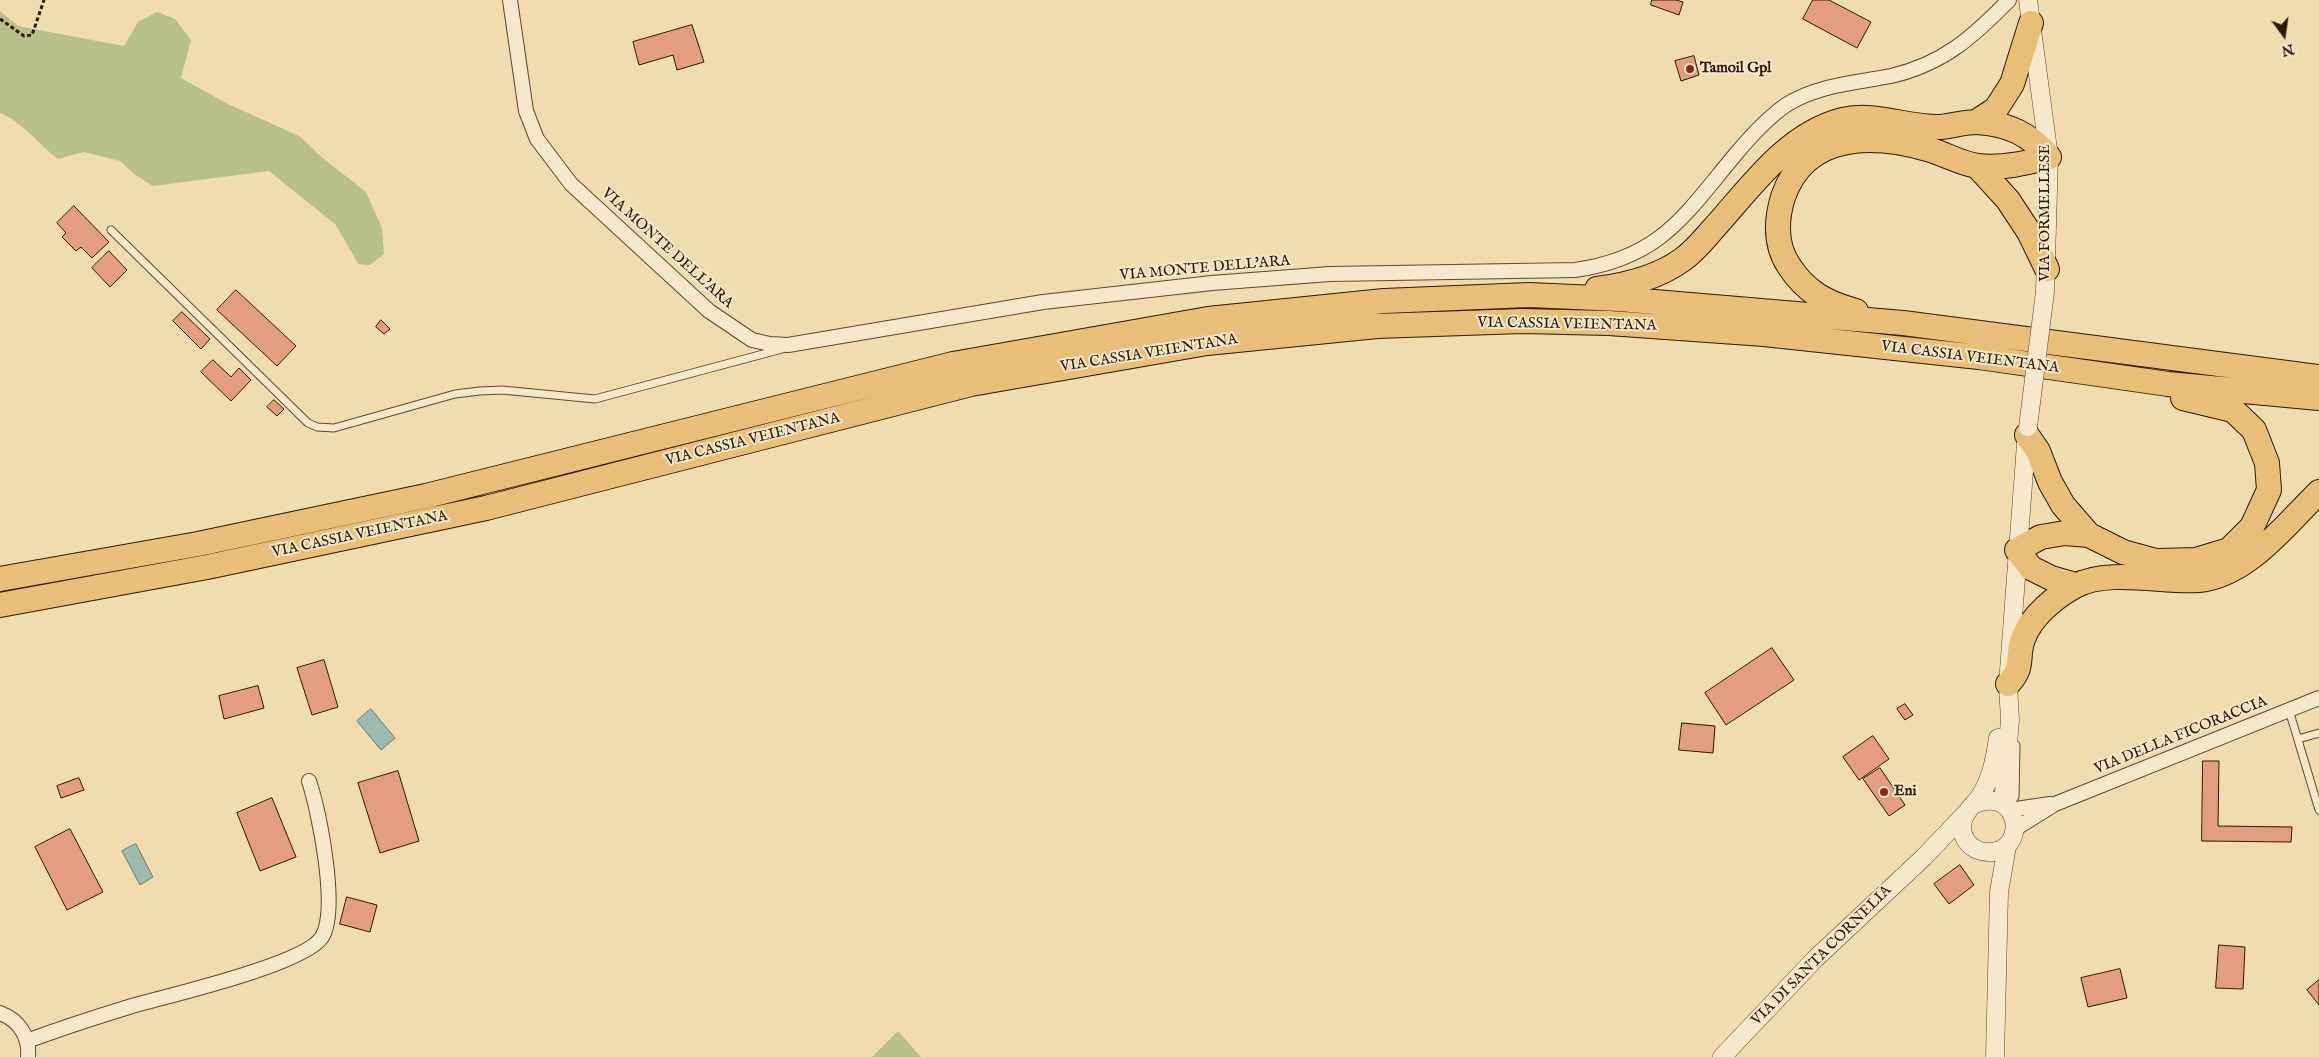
<!DOCTYPE html>
<html>
<head>
<meta charset="utf-8">
<style>
  body { margin:0 }
  #map { position:relative; width:2319px; height:1057px; overflow:hidden; background:#f1dcaf; font-family:"IM FELL English",serif }
  canvas { display:block }
  .north { position:absolute; left:2259px; top:10px; width:50px; height:50px; -webkit-text-stroke:4px #f6e8cb; paint-order:stroke; rotate:166deg; font-size:14px; font-weight:700; line-height:20px; text-align:center; color:#2e1805 }
  .north::after { content:''; display:block; margin:auto; width:18px; height:22px; background:#2e1805; clip-path:polygon(50% 0,100% 100%,50% 72%,0 100%) }
</style>
</head>
<body>
<div id="map">
<canvas width="2319" height="1057"></canvas>
<div class="north">N</div>
</div>
<script>
const ctx = document.querySelector('canvas').getContext('2d');
ctx.lineJoin = 'round';
function paint(path, color) { ctx.fillStyle = color; ctx.fill(path, 'evenodd'); }
function stroke(path, color, width, dash) { ctx.strokeStyle = color; ctx.lineWidth = width; ctx.lineCap = dash ? 'butt' : 'round'; ctx.setLineDash(dash || []); ctx.stroke(path); }
function label(font, color, halo, rows, align = 'center') {
  ctx.font = font + ' "IM FELL English",serif'; ctx.lineWidth = 4; ctx.setLineDash([]); ctx.textBaseline = 'middle'; ctx.strokeStyle = halo; ctx.fillStyle = color; for (const [text, x, y, turn = 0] of rows) {
    ctx.save(); ctx.translate(x, y); ctx.rotate((+turn || 0) * Math.PI / 180); ctx.textAlign = isNaN(turn) ? turn : align; if (halo) ctx.strokeText(text, 0, 0); ctx.fillText(text, 0, 0); ctx.restore();
  }
}
paint(new Path2D(`
  M 0,11 L 18,26 L 124,46 L 138,22 L 157,12 L 175,19 L 191,40 L 181,78 L 228,104 L 299,136 L 324,159 L 366,192 L 382,228 L 384,254 L 370,265 L 358,264 L 336,225 L 269,171 L 153,186 L 134,174 L 120,161 L 84,152 L 58,159 C 38,144 23,122 0,113 Z
  M 898,1031 L 921,1057 L 872,1057 Z`), '#b8c08c');
const water = new Path2D(`
  M 371,709 L 395,738 L 381,750 L 357,721 Z
  M 136,844 L 153,877 L 140,885 L 122,851 Z`);
paint(water, '#9bbbae');
stroke(water, '#6f7a6a', 1);
const building = new Path2D(`
  M 1652,0 L 1676,0 L 1683,2 L 1679,15 L 1651,5 Z
  M 1813,0 L 1829,0 L 1871,22 L 1857,48 L 1803,19 Z
  M 692,25 L 704,62 L 677,70 L 673,55 L 639,65 L 633,42 Z
  M 1694,56 L 1699,75 L 1681,81 L 1675,61 Z
  M 74,206 L 109,242 L 92,258 L 81,247 L 76,251 L 62,237 L 66,233 L 57,223 Z
  M 109,251 L 127,270 L 110,287 L 92,268 Z
  M 236,290 L 296,346 L 277,366 L 217,310 Z
  M 182,312 L 210,339 L 201,349 L 173,321 Z
  M 381,320 L 390,329 L 384,334 L 376,327 Z
  M 213,360 L 231,377 L 239,368 L 251,380 L 231,401 L 201,372 Z
  M 274,400 L 284,409 L 277,416 L 267,407 Z
  M 1772,648 L 1794,680 L 1726,725 L 1705,693 Z
  M 324,660 L 338,707 L 312,715 L 297,668 Z
  M 258,686 L 264,708 L 224,719 L 219,696 Z
  M 1905,704 L 1913,715 L 1905,720 L 1897,709 Z
  M 1682,723 L 1715,726 L 1713,753 L 1679,750 Z
  M 1873,736 L 1889,759 L 1859,780 L 1843,757 Z
  M 2203,761 L 2219,761 L 2218,826 L 2292,827 L 2291,842 L 2202,841 Z
  M 1880,768 L 1905,805 L 1889,816 L 1863,779 Z
  M 398,771 L 419,841 L 380,853 L 358,783 Z
  M 79,778 L 84,790 L 61,798 L 57,786 Z
  M 272,798 L 296,857 L 260,871 L 237,813 Z
  M 70,829 L 103,892 L 67,910 L 35,847 Z
  M 1960,865 L 1974,885 L 1949,904 L 1934,884 Z
  M 347,897 L 377,905 L 370,932 L 340,924 Z
  M 2219,945 L 2245,947 L 2243,989 L 2216,988 Z
  M 2120,969 L 2127,998 L 2088,1007 L 2081,978 Z
  M 2319,980 L 2319,1005 L 2307,990 Z`);
paint(building, '#e39e7f');
stroke(building, '#2e1805', 1);
const service = new Path2D(`
  M 111,230 L 308,423 L 317,427 L 334,428 L 455,394 L 480,391 L 502,390 L 595,399 L 782,349
  M 2289,710 L 2319,810
  M 2298,739 L 2319,733
  M 2007,807 L 2015,797 L 2016,745`);
const minor = new Path2D(`
  M 510,0 L 526,111 L 537,139 L 571,184 L 709,311 L 752,340 L 770,344 L 788,345 L 1043,302 L 1212,283 L 1330,274 L 1575,270 C 1660,258 1684,216 1735,155 C 1750,137 1766,119 1786,105 C 1817,85 1855,83 1891,76 C 1943,64 1973,37 2009,0
  M 2009,810 L 2050,804
  M 2015,829 L 2055,804 L 2319,698
  M 0,1013 C 19,1020 30,1037 28,1057
  M 27,1041 C 62,1028 96,1017 132,1006 C 167,996 306,964 322,937 C 339,909 319,812 309,781`);
const tertiary = new Path2D(`
  M 2028,0 L 2049,157 L 2045,292
  M 2003,804 L 2010,720 L 2008,684 L 2027,431
  M 1973,805 C 2020,783 2030,853 1988,852 C 1981,852 1973,849 1968,843 C 1963,837 1961,829 1963,821 C 1965,811 1974,805 1980,796 C 1991,780 1995,758 1998,738
  M 1722,1057 L 1815,959 L 1924,857 L 1966,813
  M 1995,1057 L 1999,892 L 2007,846`);
const trunk = new Path2D(`
  M 1976,122 L 1996,109 L 2012,84 L 2031,23
  M 1977,166 L 2008,200 L 2029,232 L 2047,269
  M 1597,289 C 1627,285 1657,278 1682,260 C 1695,251 1704,239 1714,228 C 1751,187 1786,135 1842,120 C 1874,112 1908,128 1940,127 C 1952,126 1965,122 1977,122 C 2008,124 2030,134 2049,157 C 2026,163 2002,169 1978,166 C 1962,164 1947,155 1931,150 C 1876,134 1806,130 1783,197 C 1776,220 1775,245 1789,266 C 1806,292 1826,303 1856,311
  M 2027,435 L 2038,451 L 2050,482 L 2063,505 L 2089,535
  M 0,579 L 198,544 L 426,496 L 953,364 L 1208,319 L 1384,301 L 1529,295 L 1619,299 L 1903,323 L 2319,377
  M 2076,585 L 2051,578 L 2031,568 L 2017,550 L 2041,537 L 2065,533 L 2089,535 L 2123,552 L 2156,561 L 2196,560 L 2229,550 L 2252,527 L 2269,490 L 2267,463 L 2254,430 L 2233,410 L 2183,398
  M 0,605 L 207,567 L 486,508 L 971,384 L 1207,343 L 1377,326 L 1522,321 L 1609,323 L 1764,334 L 1979,357 L 2168,384 L 2319,398
  M 2008,684 C 2025,666 2016,658 2023,639 C 2031,616 2055,597 2075,586 C 2108,568 2165,583 2199,580 C 2247,576 2287,523 2319,492`);
stroke(service, '#5f4930', 9);
stroke(minor, '#5f4930', 16);
stroke(tertiary, '#5f4930', 19);
stroke(trunk, '#2e1805', 26);
stroke(new Path2D(`
  M 0,19 L 24,36 L 32,35 L 44,0`), '#2e1805', 3, [4, 2.5]);
stroke(service, '#f6e8cb', 7);
stroke(minor, '#f6e8cb', 14);
stroke(tertiary, '#f6e8cb', 18);
stroke(trunk, '#e8be78', 24);
const tertiaryBridge = new Path2D(`
  M 2028,427 L 2045,292`);
stroke(tertiaryBridge, '#5f4930', 19, []);
stroke(tertiaryBridge, '#f6e8cb', 18);
for (const [x, y, r, color] of [
  [1690,69,5,"#8f2418"],
  [1884,792,5,"#8f2418"]
]) { const dot = new Path2D(); dot.arc(x, y, r, 0, 2 * Math.PI); ctx.fillStyle = color; ctx.fill(dot); stroke(dot, '#f6e8cb', 2); }
label('bold 15px', '#2e1805', '#f6e8cb', [
  ["Tamoil Gpl",1700,69],
  ["Eni",1894,792]
], 'left');
label('15px', '#2e1805', '#f6e8cb', [
  ["VIA FORMELLESE",2046,213,-90],
  ["VIA MONTE DELL'ARA",667,249,42],
  ["VIA MONTE DELL'ARA",1205,269,-5],
  ["VIA CASSIA VEIENTANA",1567,325,1],
  ["VIA CASSIA VEIENTANA",1149,354,-9],
  ["VIA CASSIA VEIENTANA",1970,358,7],
  ["VIA CASSIA VEIENTANA",753,440,-14],
  ["VIA CASSIA VEIENTANA",360,535,-12],
  ["VIA DELLA FICORACCIA",2181,736,-22],
  ["VIA DI SANTA CORNELIA",1822,956,-45]
]);
</script>
</body>
</html>
